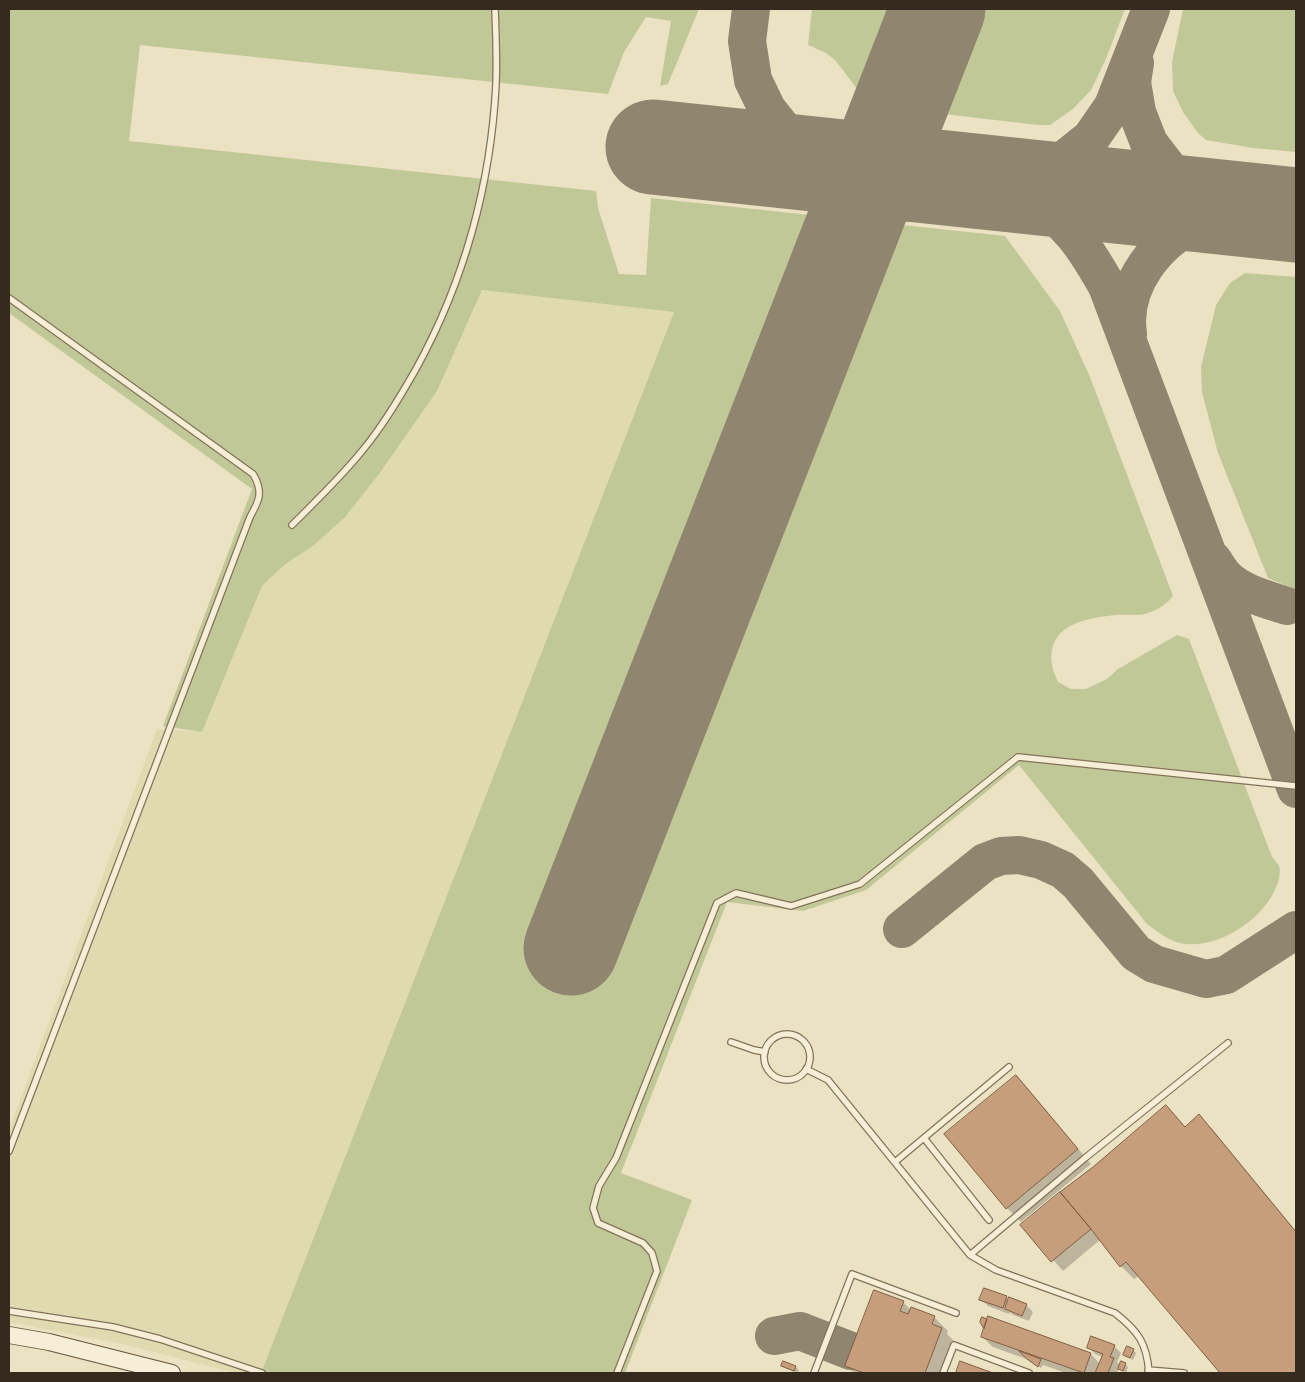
<!DOCTYPE html>
<html>
<head>
<meta charset="utf-8">
<style>
  body { margin:0 }
  #map { position:relative; width:1305px; height:1382px; overflow:hidden; background:#ebe1c3; font-family:Georgia,serif }
  canvas { display:block }
  .frame { position:absolute; inset:0; border:10px solid #352a1e; pointer-events:none }
</style>
</head>
<body>
<div id="map">
<canvas width="1305" height="1382"></canvas>
<div class="frame"></div>
</div>
<script>
const ctx = document.querySelector('canvas').getContext('2d');
ctx.lineJoin = 'round';
function paint(path, color) { ctx.fillStyle = color; ctx.fill(path, 'evenodd'); }
function stroke(path, color, width, dash) { ctx.strokeStyle = color; ctx.lineWidth = width; ctx.lineCap = dash ? 'butt' : 'round'; ctx.setLineDash(dash || []); ctx.stroke(path); }
paint(new Path2D(`
  M 482,290 L 674,312 L 261,1373 L 235,1373 L 122,1344 L 9,1322 L 9,1130 L 157,729 L 202,732 L 262,586 L 283,566 L 314,545 L 437,391 Z`), '#e0dab1');
paint(new Path2D(`
  M 9,9 L 699,9 L 668,84 L 660,86 L 671,21 L 646,17 L 624,52 L 608,94 L 140,45 L 129,141 L 596,191 L 598,208 L 619,274 L 646,275 L 651,198 L 1005,236 L 1060,311 L 1090,377 L 1173,596 C 1165,606 1156,611 1144,614 C 1135,616 1125,614 1117,615 C 1086,618 1047,624 1052,664 C 1052,670 1056,676 1058,682 L 1071,689 L 1086,689 L 1107,679 L 1118,669 L 1177,635 L 1189,639 L 1272,857 C 1274,859 1277,863 1279,866 C 1281,873 1279,879 1277,885 C 1265,918 1221,948 1185,944 C 1170,942 1158,932 1147,924 L 1019,765 L 866,890 L 803,911 L 727,902 L 621,1173 L 692,1200 L 625,1373 L 261,1373 L 674,312 L 482,290 L 437,391 L 379,474 L 345,517 L 314,545 L 283,566 L 262,586 L 202,732 L 163,726 L 252,489 L 9,313 Z
  M 812,9 L 1125,9 L 1105,61 L 1091,90 L 1073,109 L 1050,125 L 1038,125 L 884,107 L 868,103 L 835,60 L 826,53 L 808,45 Z
  M 1183,9 L 1296,9 L 1296,152 L 1253,148 L 1206,140 L 1198,133 L 1183,112 L 1173,91 L 1172,62 Z
  M 1245,273 L 1296,277 L 1296,590 L 1268,578 L 1218,453 L 1202,392 L 1201,367 L 1216,305 L 1230,283 Z`), '#c1c898');
paint(new Path2D(`
  M 1016,1076 L 1029,1090 L 1091,1164 L 1021,1222 L 1007,1208 L 946,1134 Z
  M 1166,1107 L 1186,1128 L 1199,1116 L 1213,1130 L 1296,1231 L 1296,1373 L 1221,1373 L 1139,1276 L 1134,1279 L 1121,1266 L 1101,1239 L 1063,1271 L 1022,1225 L 1094,1168 Z
  M 1006,1297 L 1010,1300 L 1026,1305 L 1033,1312 L 1029,1321 L 1013,1315 L 1010,1312 L 1009,1314 L 988,1306 L 981,1299 Z
  M 903,1302 L 911,1310 L 934,1317 L 948,1331 L 947,1334 L 955,1342 L 944,1373 L 854,1373 L 847,1366 Z
  M 989,1318 L 1091,1354 L 1100,1364 L 1103,1357 L 1095,1354 L 1088,1347 L 1114,1346 L 1121,1353 L 1117,1362 L 1121,1366 L 1125,1364 L 1128,1367 L 1126,1373 L 1119,1369 L 1117,1373 L 1066,1373 L 1043,1365 L 1041,1368 L 1029,1360 L 993,1347 L 982,1337 L 987,1320 Z
  M 1133,1350 L 1136,1353 L 1133,1360 L 1124,1355 Z
  M 784,1362 L 796,1367 L 799,1370 L 797,1373 L 785,1368 L 782,1365 Z`), '#0003');
stroke(new Path2D(`
  M 751,9 L 747,41 L 753,80 L 767,109 L 787,134 L 816,155 L 862,169
  M 1135,63 L 1132,82 L 1137,112 L 1149,143 L 1169,169 L 1192,189 L 1231,206 L 1282,213
  M 983,179 L 1027,176 L 1061,162 L 1091,138 L 1113,106 L 1151,9
  M 967,181 C 987,187 1008,191 1027,199 C 1067,217 1086,249 1107,286 L 1296,789
  M 1128,334 C 1121,285 1157,240 1200,221 C 1216,214 1233,214 1250,214
  M 1213,560 C 1216,565 1220,571 1224,576 C 1240,593 1266,599 1287,606
  M 902,929 L 985,862 L 1001,856 L 1019,855 L 1041,860 L 1063,870 L 1078,883 L 1136,953 L 1154,964 L 1206,979 L 1226,975 L 1296,930
  M 774,1336 L 800,1331 L 851,1351`), '#908670', 38);
stroke(new Path2D(`
  M 653,147 L 1296,215
  M 571,948 L 938,9`), '#908670', 95);
const building = new Path2D(`
  M 1016,1075 L 1078,1149 L 1006,1209 L 944,1134 Z
  M 1166,1105 L 1185,1127 L 1199,1114 L 1296,1232 L 1296,1373 L 1220,1373 L 1126,1262 L 1120,1267 L 1091,1229 L 1060,1192 L 1093,1167 Z
  M 1060,1192 L 1091,1229 L 1051,1262 L 1020,1225 Z
  M 984,1288 L 1007,1296 L 1003,1308 L 979,1300 Z
  M 874,1290 L 904,1301 L 900,1311 L 908,1314 L 911,1307 L 935,1316 L 932,1324 L 942,1328 L 925,1373 L 864,1373 L 845,1366 Z
  M 1009,1297 L 1027,1304 L 1022,1316 L 1005,1309 Z
  M 988,1316 L 1091,1353 L 1084,1373 L 981,1337 Z
  M 982,1317 L 987,1319 L 984,1329 L 980,1322 Z
  M 1091,1336 L 1115,1345 L 1110,1357 L 1114,1358 L 1108,1373 L 1095,1373 L 1103,1354 L 1087,1348 Z
  M 1127,1346 L 1134,1349 L 1130,1358 L 1123,1355 Z
  M 1019,1351 L 1041,1359 L 1038,1367 L 1027,1359 Z
  M 783,1361 L 796,1366 L 794,1371 L 781,1366 Z
  M 960,1361 L 993,1373 L 956,1373 Z
  M 1121,1361 L 1126,1363 L 1123,1371 L 1118,1369 Z`);
paint(building, '#c79e7b');
stroke(building, '#825e42', 1);
const lane = new Path2D(`
  M 9,298 L 253,474 C 264,492 259,501 250,517 L 9,1151
  M 292,525 C 316,501 341,477 362,451 C 383,426 400,397 416,369 C 464,282 491,184 496,84 C 497,59 496,34 495,9
  M764 1057a23 23 0 1 1 46 0a23 23 0 1 1-46 0Z
  M 731,1042 L 754,1050 L 765,1052
  M 806,1069 L 828,1080 L 970,1255 L 996,1270 L 1115,1313 C 1138,1331 1147,1343 1149,1373
  M 924,1138 L 989,1220
  M 895,1162 L 1009,1067
  M 970,1255 L 1085,1158 L 1228,1043
  M 9,1311 L 113,1327 L 160,1339 L 262,1373
  M 1148,1370 L 1184,1373
  M 617,1373 L 657,1271 L 652,1253 L 643,1243 L 598,1223 L 593,1208 L 599,1186 L 616,1158 L 717,903 L 736,893 L 791,906 L 860,884 L 1018,757 L 1296,786
  M 814,1373 L 852,1274 L 956,1313
  M 943,1373 L 954,1345 L 1029,1373`);
const secondary = new Path2D(`
  M 9,1335 L 49,1342 L 172,1373`);
stroke(lane, '#84735b', 8);
stroke(secondary, '#66543e', 18);
stroke(lane, '#f6eed6', 5.5);
stroke(secondary, '#f6eed6', 16);
</script>
</body>
</html>
